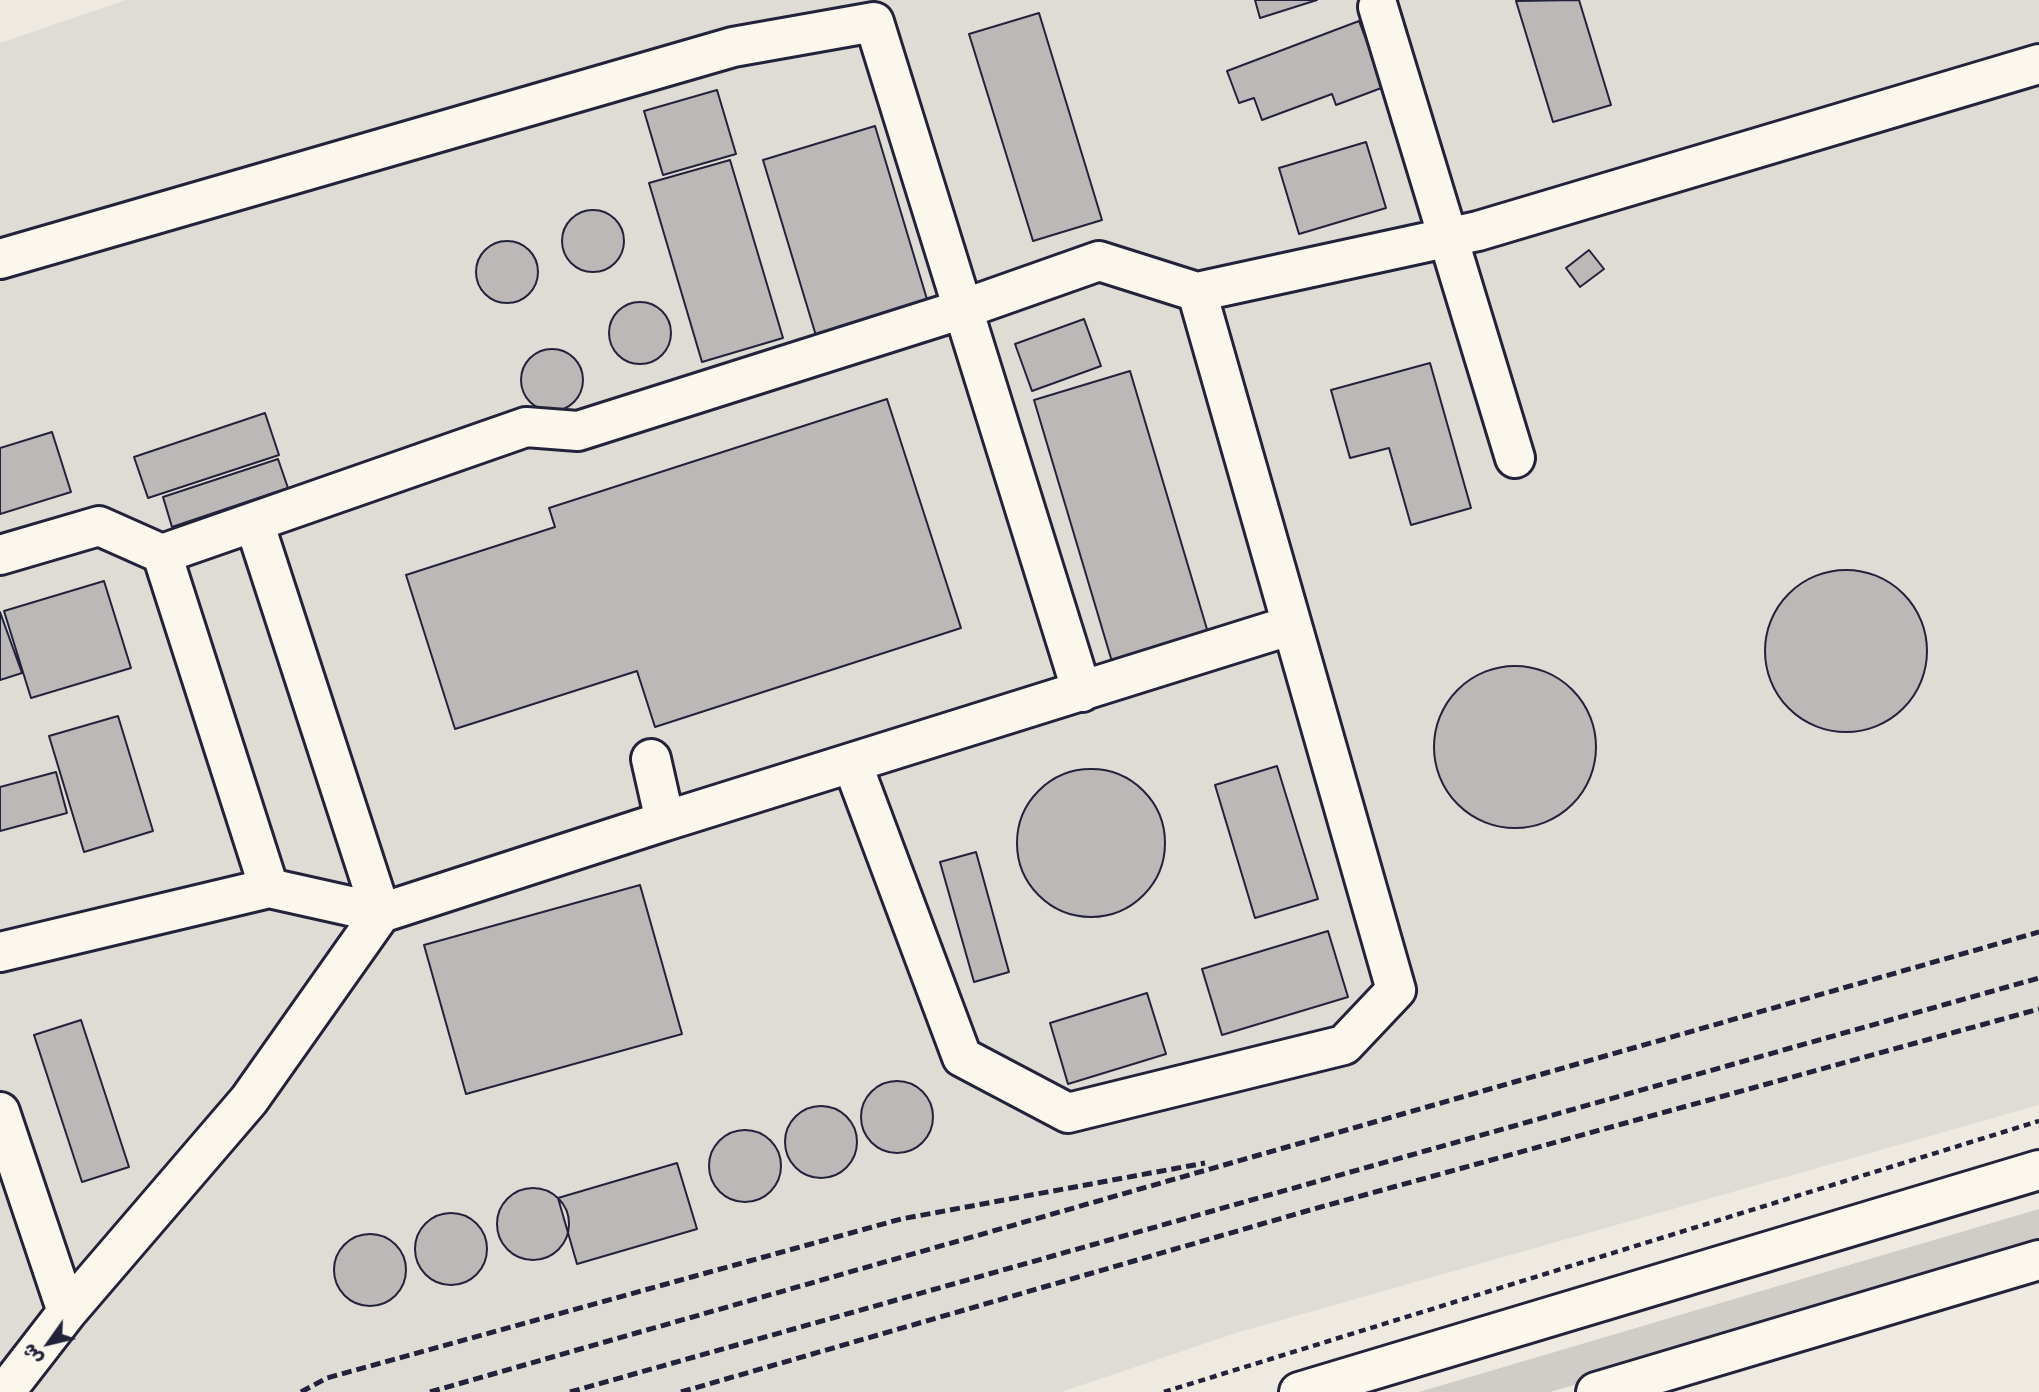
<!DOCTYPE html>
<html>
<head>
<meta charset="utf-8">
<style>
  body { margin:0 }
  #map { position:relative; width:2039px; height:1392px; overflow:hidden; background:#eeeae2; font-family:Mali,"Playpen Sans Arabic",sans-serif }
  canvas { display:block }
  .north { position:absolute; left:14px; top:1308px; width:70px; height:70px; -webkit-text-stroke:5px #fbf7ec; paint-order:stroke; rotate:236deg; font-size:19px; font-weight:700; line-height:28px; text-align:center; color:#22223b }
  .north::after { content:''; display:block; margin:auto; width:24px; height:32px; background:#22223b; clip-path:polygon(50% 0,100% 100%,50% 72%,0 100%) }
</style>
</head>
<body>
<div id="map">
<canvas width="2039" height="1392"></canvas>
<div class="north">ش</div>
</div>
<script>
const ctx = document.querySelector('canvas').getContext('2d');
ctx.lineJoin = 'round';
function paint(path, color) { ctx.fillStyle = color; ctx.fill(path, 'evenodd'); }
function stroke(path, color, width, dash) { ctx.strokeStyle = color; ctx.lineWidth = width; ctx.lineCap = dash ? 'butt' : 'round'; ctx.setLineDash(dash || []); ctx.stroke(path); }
paint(new Path2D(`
  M 126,0 L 2039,0 L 2039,1105 L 1239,1332 L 1061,1392 L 0,1392 L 0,43 Z`), '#dfdbd5');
paint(new Path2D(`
  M 2039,1209 L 2039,1243 L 1797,1320 L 1550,1392 L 1419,1392 Z`), '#d0cdc9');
const building = new Path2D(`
  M 1255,0 L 1317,0 L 1260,18 Z
  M 1579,0 L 1611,105 L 1553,122 L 1516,1 Z
  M 1039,13 L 1102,220 L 1033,241 L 969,34 Z
  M 1359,21 L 1384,87 L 1336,105 L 1332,94 L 1262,120 L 1254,98 L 1239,103 L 1227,71 Z
  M 717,90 L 736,154 L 663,175 L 644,111 Z
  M 875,126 L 929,306 L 817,339 L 763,160 Z
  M 1366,142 L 1386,208 L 1299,234 L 1279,168 Z
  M 730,160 L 783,338 L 702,362 L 649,183 Z
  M562 241a31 31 0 1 1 62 0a31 31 0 1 1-62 0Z
  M476 272a31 31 0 1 1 62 0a31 31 0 1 1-62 0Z
  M 1589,250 L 1604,269 L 1580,287 L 1566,268 Z
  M609 333a31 31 0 1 1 62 0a31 31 0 1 1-62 0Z
  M 1084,319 L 1101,366 L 1032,391 L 1015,344 Z
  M521 380a31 31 0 1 1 62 0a31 31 0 1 1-62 0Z
  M 1430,363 L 1471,508 L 1411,525 L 1389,448 L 1350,458 L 1331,390 Z
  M 1130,371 L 1209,636 L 1113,665 L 1034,400 Z
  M 887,399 L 961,628 L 655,727 L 637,671 L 455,729 L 406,575 L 555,527 L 549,508 Z
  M 265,413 L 279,455 L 148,498 L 134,457 Z
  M 52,432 L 71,492 L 0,514 L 0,448 Z
  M 278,459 L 288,488 L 172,527 L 163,497 Z
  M1765 651a81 81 0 1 1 162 0a81 81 0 1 1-162 0Z
  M 104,581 L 131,668 L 31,698 L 4,611 Z
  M 0,612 L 22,673 L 0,680 Z
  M1434 747a81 81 0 1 1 162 0a81 81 0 1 1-162 0Z
  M 118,716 L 153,831 L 84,852 L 49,736 Z
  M 1277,766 L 1318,899 L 1255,918 L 1215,785 Z
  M1017 843a74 74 0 1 1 148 0a74 74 0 1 1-148 0Z
  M 56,772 L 67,813 L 0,831 L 0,787 Z
  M 976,852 L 1009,972 L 974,982 L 940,862 Z
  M 640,885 L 682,1034 L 466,1094 L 424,945 Z
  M 1328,931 L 1348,997 L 1222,1035 L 1202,969 Z
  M 1147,993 L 1166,1054 L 1068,1084 L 1050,1023 Z
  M 81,1020 L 129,1167 L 82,1182 L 34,1035 Z
  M861 1117a36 36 0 1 1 72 0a36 36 0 1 1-72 0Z
  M785 1142a36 36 0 1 1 72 0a36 36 0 1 1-72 0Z
  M709 1166a36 36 0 1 1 72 0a36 36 0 1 1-72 0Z
  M 677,1163 L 697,1229 L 577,1264 L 558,1198 Z
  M497 1224a36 36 0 1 1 72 0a36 36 0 1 1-72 0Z
  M415 1249a36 36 0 1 1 72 0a36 36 0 1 1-72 0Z
  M334 1270a36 36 0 1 1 72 0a36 36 0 1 1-72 0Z`);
paint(building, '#bcb8b8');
stroke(building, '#22223b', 2);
const minor = new Path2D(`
  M 1378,7 L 1515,458
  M 0,259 L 733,47 L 874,22 L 963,309 L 578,431 L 526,427 L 162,554 L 99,526 L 0,555
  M 162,554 L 269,888
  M 1082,692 L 963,309 L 1099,261 L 1197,292 L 1478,231 L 2039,64
  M 852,763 L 962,1057 L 1068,1113 L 1344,1045 L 1396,990 L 1197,292
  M 665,821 L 1292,625
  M 0,952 L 269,888 L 381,913 L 665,821 L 651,759
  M 0,1112 L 67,1312 L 5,1392
  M 67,1312 L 249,1100 L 381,913 L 254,522
  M 1299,1392 L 2039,1170
  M 1596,1392 L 2039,1260`);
stroke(minor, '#22223b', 44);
stroke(new Path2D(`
  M 1164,1392 L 2039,1121`), '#22223b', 4.5, [7, 5]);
stroke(minor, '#fbf7ec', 38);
stroke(new Path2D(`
  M 301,1392 L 327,1378 L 901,1219 L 1205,1163
  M 430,1392 L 2039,932
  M 570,1392 L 2039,978
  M 681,1392 L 1310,1210 L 2039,1009`), '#22223b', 5, [10, 5]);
</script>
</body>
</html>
